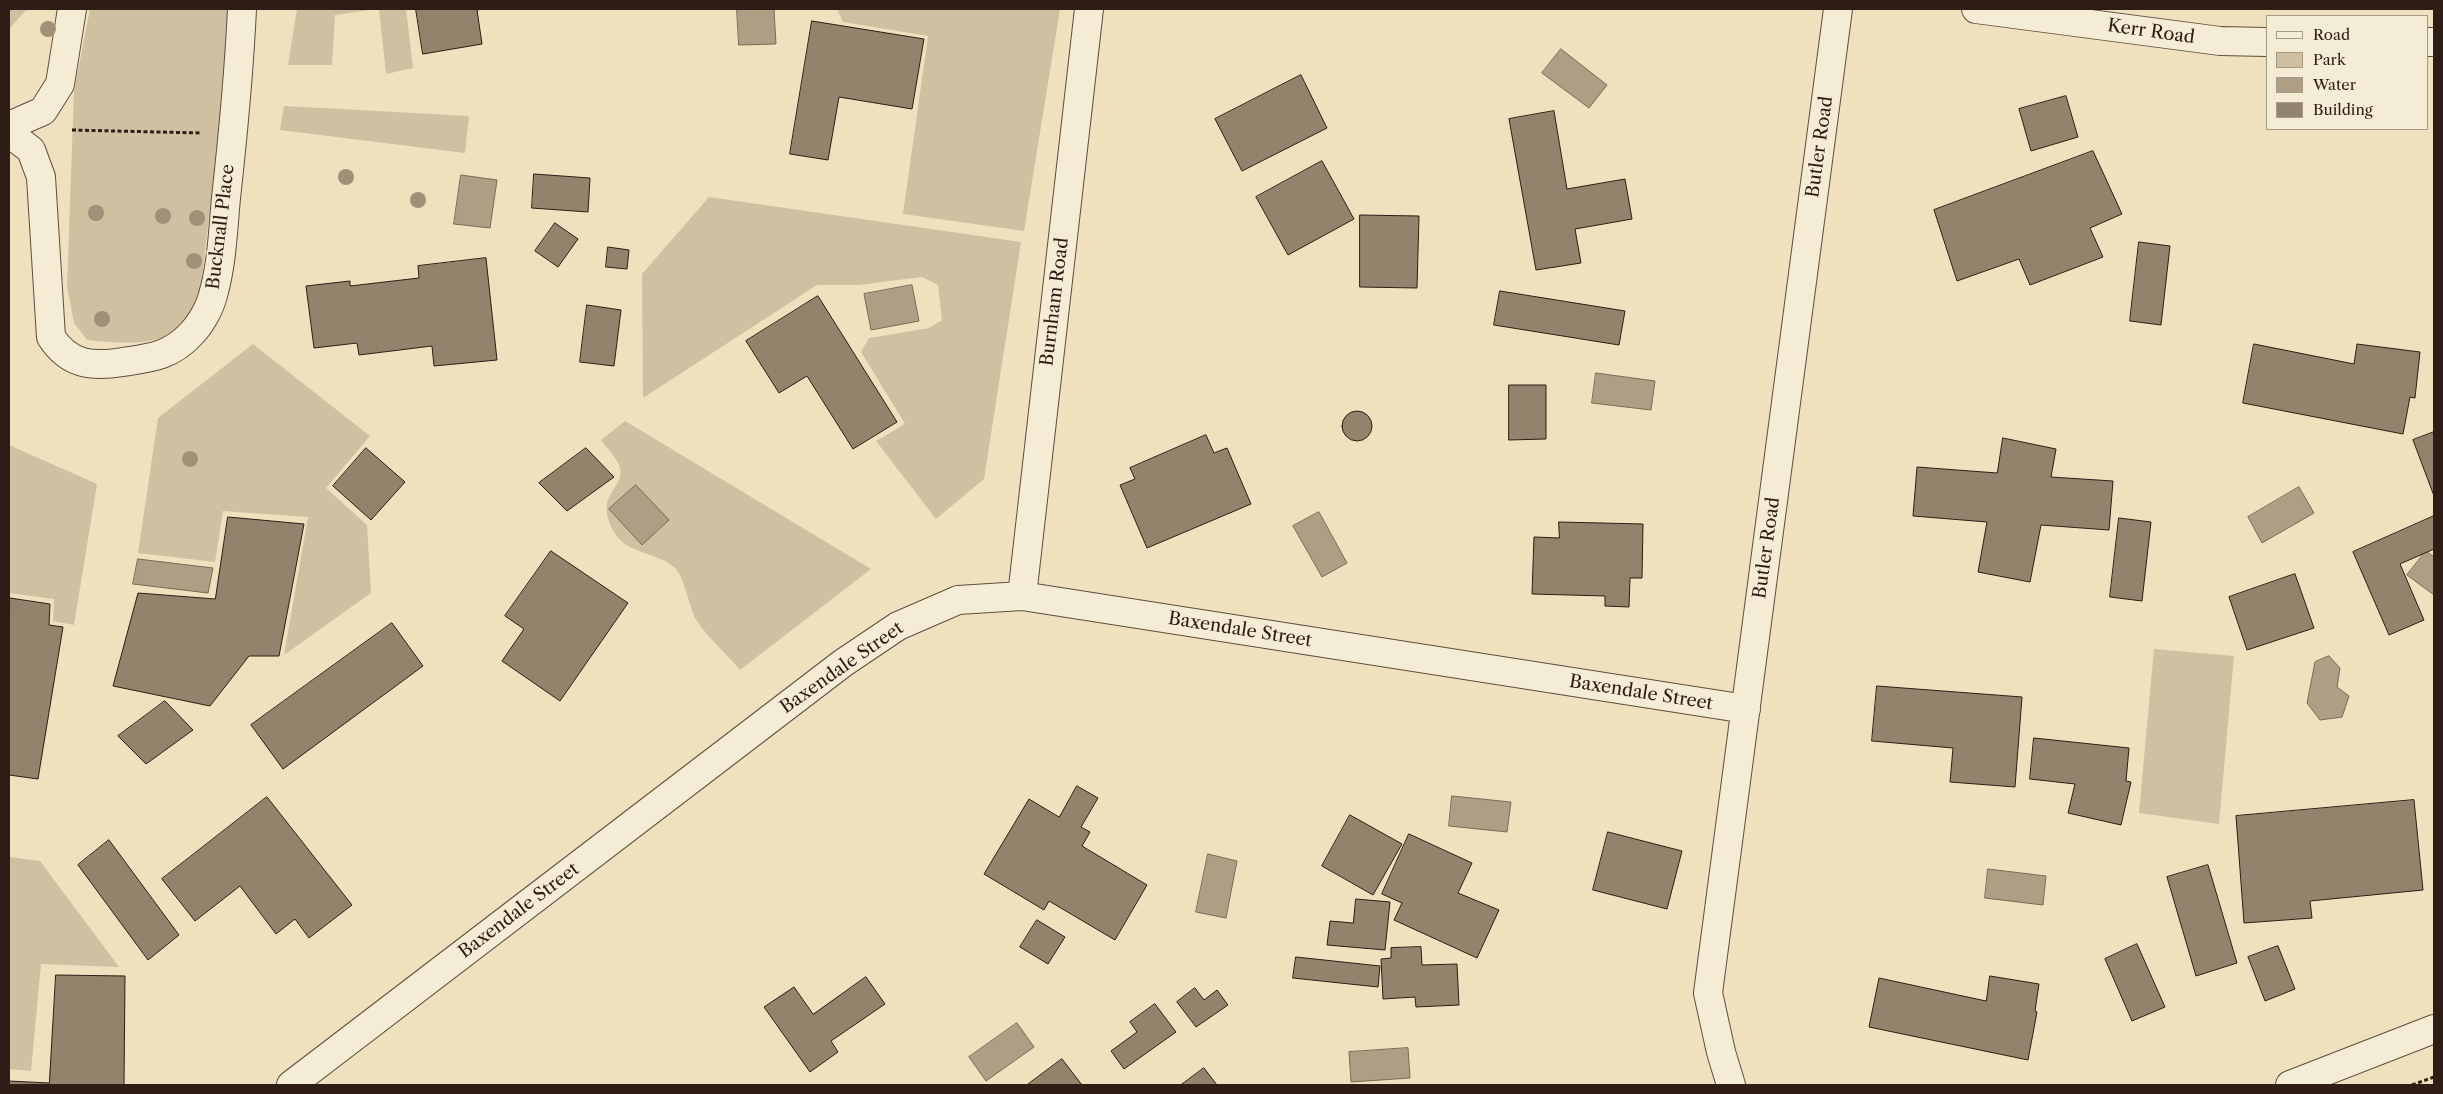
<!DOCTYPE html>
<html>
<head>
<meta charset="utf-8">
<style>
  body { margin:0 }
  #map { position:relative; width:2443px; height:1094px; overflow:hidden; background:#efe1be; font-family:"Libre Caslon Text",serif }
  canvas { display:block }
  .frame { position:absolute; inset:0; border:10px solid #2d1d14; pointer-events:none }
  .legend { position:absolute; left:2266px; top:15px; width:162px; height:115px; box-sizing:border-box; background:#f5ecd5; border:1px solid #a59988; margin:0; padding:6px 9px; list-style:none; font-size:15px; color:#2d1d14 }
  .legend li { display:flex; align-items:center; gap:10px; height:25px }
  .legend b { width:25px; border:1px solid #a59988 }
</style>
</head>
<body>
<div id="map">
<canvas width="2443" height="1094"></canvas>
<div class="frame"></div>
<ul class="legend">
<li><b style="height:6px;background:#f5ecd5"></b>Road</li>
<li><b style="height:14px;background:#cec0a1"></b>Park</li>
<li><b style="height:14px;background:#ad9e84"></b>Water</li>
<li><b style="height:14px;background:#92836c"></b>Building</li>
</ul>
</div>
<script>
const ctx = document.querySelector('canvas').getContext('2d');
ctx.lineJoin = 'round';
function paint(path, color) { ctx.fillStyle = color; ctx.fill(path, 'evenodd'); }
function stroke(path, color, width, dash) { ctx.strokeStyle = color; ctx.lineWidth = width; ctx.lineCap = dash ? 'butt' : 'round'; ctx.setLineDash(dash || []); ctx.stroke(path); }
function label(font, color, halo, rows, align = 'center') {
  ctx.font = font + ' "Libre Caslon Text",serif'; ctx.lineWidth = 4; ctx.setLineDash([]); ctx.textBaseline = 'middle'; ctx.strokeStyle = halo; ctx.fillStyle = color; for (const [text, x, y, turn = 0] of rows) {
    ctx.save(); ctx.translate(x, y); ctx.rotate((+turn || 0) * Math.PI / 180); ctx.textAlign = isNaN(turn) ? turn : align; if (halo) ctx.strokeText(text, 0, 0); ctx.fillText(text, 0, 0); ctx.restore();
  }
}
paint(new Path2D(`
  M 9,9 L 27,9 L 9,29 Z
  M 90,9 L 233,9 L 200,294 C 196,302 193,316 187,322 C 160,349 120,343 87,340 L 74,323 L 67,286 L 74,91 Z
  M 297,9 L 376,9 L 335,15 L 332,65 L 288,65 Z
  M 379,9 L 406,9 L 413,68 L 386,74 Z
  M 837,9 L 1060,9 L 1024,231 L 903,214 L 928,36 L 843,22 Z
  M 284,106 L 469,116 L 465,153 L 280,130 Z
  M 709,197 L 1021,242 L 984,479 L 936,519 L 876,441 L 905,424 L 861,352 L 869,338 L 929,328 L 942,320 L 938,285 L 922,277 L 859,285 L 817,285 L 643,398 L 642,274 Z
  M 253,344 L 370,436 L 326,488 L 367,525 L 371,593 L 284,655 L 308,517 L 223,511 L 215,562 L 138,553 L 158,418 Z
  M 625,421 L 871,569 L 740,670 C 727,654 705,635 695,618 C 689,605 684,577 675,568 C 658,552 626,554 614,532 C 593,494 625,489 620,468 C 618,459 607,448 601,440 Z
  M 9,445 L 97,484 L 74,625 L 53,621 L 54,599 L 9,593 Z
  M 2154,649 L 2234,656 L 2219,824 L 2139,813 Z
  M 9,857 L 40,861 L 119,967 L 41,964 L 31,1071 L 9,1069 Z`), '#cec0a1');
const water = new Path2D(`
  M 737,9 L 774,9 L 776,44 L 739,45 Z
  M 1561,49 L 1607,85 L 1589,108 L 1542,73 Z
  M 461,175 L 497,180 L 490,228 L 454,224 Z
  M 912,285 L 919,321 L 871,330 L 864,294 Z
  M 1596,373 L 1655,381 L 1651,410 L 1592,403 Z
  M 636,485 L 669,520 L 642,545 L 609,509 Z
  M 2299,487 L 2314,513 L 2262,543 L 2248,517 Z
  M 1319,512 L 1347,563 L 1322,577 L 1293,526 Z
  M 2426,551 L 2434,557 L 2434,595 L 2407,575 Z
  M 138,559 L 213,568 L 208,593 L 133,584 Z
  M 2329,656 L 2340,668 L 2337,687 L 2349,696 L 2342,717 L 2320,720 L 2307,703 L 2315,662 Z
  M 1452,796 L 1511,802 L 1507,832 L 1449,826 Z
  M 1208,854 L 1237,861 L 1226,918 L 1196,912 Z
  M 1988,869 L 2046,876 L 2043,905 L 1985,898 Z
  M 1017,1023 L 1034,1047 L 986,1081 L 969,1057 Z
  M 1408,1048 L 1410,1078 L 1351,1082 L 1349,1052 Z`);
paint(water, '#ad9e84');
stroke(water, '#7a6a57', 1);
const building = new Path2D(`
  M 416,9 L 483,9 L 477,10 L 482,44 L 423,54 Z
  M 812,21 L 924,39 L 912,109 L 839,97 L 828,160 L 790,154 Z
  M 1301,75 L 1327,128 L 1242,171 L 1215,119 Z
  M 2066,96 L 2078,137 L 2031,151 L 2019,109 Z
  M 1554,111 L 1567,189 L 1625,179 L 1632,219 L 1575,229 L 1581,263 L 1536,270 L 1509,119 Z
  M 2093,151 L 2122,214 L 2090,228 L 2103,257 L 2030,285 L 2019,259 L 1957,281 L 1934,210 Z
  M 1322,161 L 1354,219 L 1288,255 L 1256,197 Z
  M 534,174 L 590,178 L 588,212 L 532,208 Z
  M 1360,215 L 1419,216 L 1417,288 L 1360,287 Z
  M 555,223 L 578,239 L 558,267 L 535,251 Z
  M 2139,242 L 2170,246 L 2161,325 L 2130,321 Z
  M 608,247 L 629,250 L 627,269 L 606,267 Z
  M 486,258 L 497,360 L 434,366 L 432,346 L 359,355 L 357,343 L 314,348 L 306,286 L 350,281 L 350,286 L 419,278 L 418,266 Z
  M 1500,291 L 1625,311 L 1619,345 L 1494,325 Z
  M 818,296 L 897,422 L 853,449 L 807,376 L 779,393 L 746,341 Z
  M 587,305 L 621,310 L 614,366 L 580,362 Z
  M 2254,344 L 2354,364 L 2357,344 L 2420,352 L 2415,398 L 2410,397 L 2403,434 L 2243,403 Z
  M 1509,385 L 1546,385 L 1546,439 L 1509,440 Z
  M1342 426a15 15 0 1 1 30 0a15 15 0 1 1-30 0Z
  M 2434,432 L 2434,496 L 2413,440 Z
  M 1206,435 L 1214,453 L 1227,448 L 1251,504 L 1147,548 L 1120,485 L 1135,479 L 1130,468 Z
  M 2003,438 L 2056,449 L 2051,477 L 2113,481 L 2109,530 L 2041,525 L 2030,582 L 1978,572 L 1987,522 L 1913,516 L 1917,467 L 1997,473 Z
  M 366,448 L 405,482 L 371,520 L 333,486 Z
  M 586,448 L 614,477 L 567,511 L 539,483 Z
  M 2434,516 L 2434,549 L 2400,564 L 2424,620 L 2389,635 L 2353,552 Z
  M 228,517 L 304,524 L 279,656 L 249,656 L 210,706 L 113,686 L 138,593 L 215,599 Z
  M 2119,518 L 2151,522 L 2142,601 L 2110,597 Z
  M 1559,522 L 1643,524 L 1642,578 L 1630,578 L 1629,607 L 1605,606 L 1605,596 L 1532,594 L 1534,537 L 1559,538 Z
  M 551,551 L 628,603 L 560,701 L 502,661 L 524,629 L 505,616 Z
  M 2295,574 L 2314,628 L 2247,650 L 2229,597 Z
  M 10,598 L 50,604 L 49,625 L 63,627 L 38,779 L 9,775 Z
  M 392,623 L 423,666 L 283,769 L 251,725 Z
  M 1877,686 L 2022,697 L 2015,787 L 1950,782 L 1953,748 L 1872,741 Z
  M 165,701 L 193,730 L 146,764 L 118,736 Z
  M 2034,738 L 2129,748 L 2126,781 L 2131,782 L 2121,825 L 2068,813 L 2075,784 L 2030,779 Z
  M 1077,786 L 1098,798 L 1081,827 L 1090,832 L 1082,846 L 1147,885 L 1115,940 L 1049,901 L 1044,910 L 984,874 L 1029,799 L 1059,817 Z
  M 267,797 L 352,905 L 309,938 L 295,919 L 276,934 L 240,886 L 195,921 L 162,879 Z
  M 2414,800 L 2423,890 L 2310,901 L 2312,918 L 2244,923 L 2236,816 Z
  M 1350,815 L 1402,844 L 1373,895 L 1322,866 Z
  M 1608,832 L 1682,851 L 1667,909 L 1593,890 Z
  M 1409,834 L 1472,863 L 1458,893 L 1499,910 L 1477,958 L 1394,920 L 1402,903 L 1382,894 Z
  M 109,840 L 179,935 L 148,960 L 78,865 Z
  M 2208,865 L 2237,963 L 2196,976 L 2167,877 Z
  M 1356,899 L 1390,902 L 1385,950 L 1327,945 L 1330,921 L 1353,923 Z
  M 1037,920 L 1065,937 L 1048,964 L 1020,947 Z
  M 2137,944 L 2165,1007 L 2132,1021 L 2105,959 Z
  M 2278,946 L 2295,989 L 2265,1001 L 2248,957 Z
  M 1421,947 L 1422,965 L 1457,964 L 1459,1005 L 1416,1007 L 1415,997 L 1383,999 L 1381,959 L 1391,958 L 1391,948 Z
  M 1296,957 L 1380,966 L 1378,987 L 1293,978 Z
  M 56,975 L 125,976 L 124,1085 L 9,1085 L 9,1081 L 49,1083 Z
  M 1990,976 L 2039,984 L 2035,1011 L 2037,1012 L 2028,1060 L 1869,1027 L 1879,978 L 1986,1001 Z
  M 866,977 L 885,1004 L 831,1041 L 838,1052 L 810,1072 L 764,1007 L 794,987 L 813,1014 Z
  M 1195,988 L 1204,1000 L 1217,990 L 1228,1005 L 1196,1027 L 1177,1002 Z
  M 1155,1004 L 1176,1032 L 1124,1069 L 1111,1051 L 1137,1032 L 1130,1022 Z
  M 1062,1059 L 1082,1085 L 1027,1085 Z
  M 1204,1068 L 1217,1085 L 1181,1085 Z`);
paint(building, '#92836c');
stroke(building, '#2d1d14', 1);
const minor = new Path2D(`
  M 1976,9 L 2220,41 L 2267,42
  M 2427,42 L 2434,42
  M 9,126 L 43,111 L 60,84 L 72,9
  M 9,133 L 31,150 L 41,177 L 51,337 C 69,365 92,367 123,362 C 150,358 171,356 191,334 C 200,325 210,308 213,295 C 222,264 223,230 226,198 C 233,135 239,72 242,9
  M 1022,596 L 1089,9
  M 291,1085 L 843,663 L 898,626 L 958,600 L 1022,596 L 1746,709
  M 1731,1085 L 1721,1052 L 1708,993 L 1838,9
  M 2290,1085 L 2434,1029`);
stroke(minor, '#5e4e3e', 30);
stroke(new Path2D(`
  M 72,130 L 201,133
  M 2412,1085 L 2434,1077`), '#2d1d14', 3, [4, 2.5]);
stroke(minor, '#f5ecd5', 28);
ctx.fillStyle = '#9f9078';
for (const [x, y] of [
  [48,29],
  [346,177],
  [418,200],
  [96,213],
  [163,216],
  [197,218],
  [194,261],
  [102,319],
  [190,459]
]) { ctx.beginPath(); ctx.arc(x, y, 8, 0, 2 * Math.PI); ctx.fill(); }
label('18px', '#2d1d14', '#f5ecd5', [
  ["Kerr Road",2151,32,8],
  ["Butler Road",1820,147,-82],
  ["Bucknall Place",221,227,-83],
  ["Burnham Road",1055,302,-83],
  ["Butler Road",1767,548,-82],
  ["Baxendale Street",1240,630,9],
  ["Baxendale Street",842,668,-35],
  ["Baxendale Street",1641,693,9],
  ["Baxendale Street",519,911,-37]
]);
</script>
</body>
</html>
